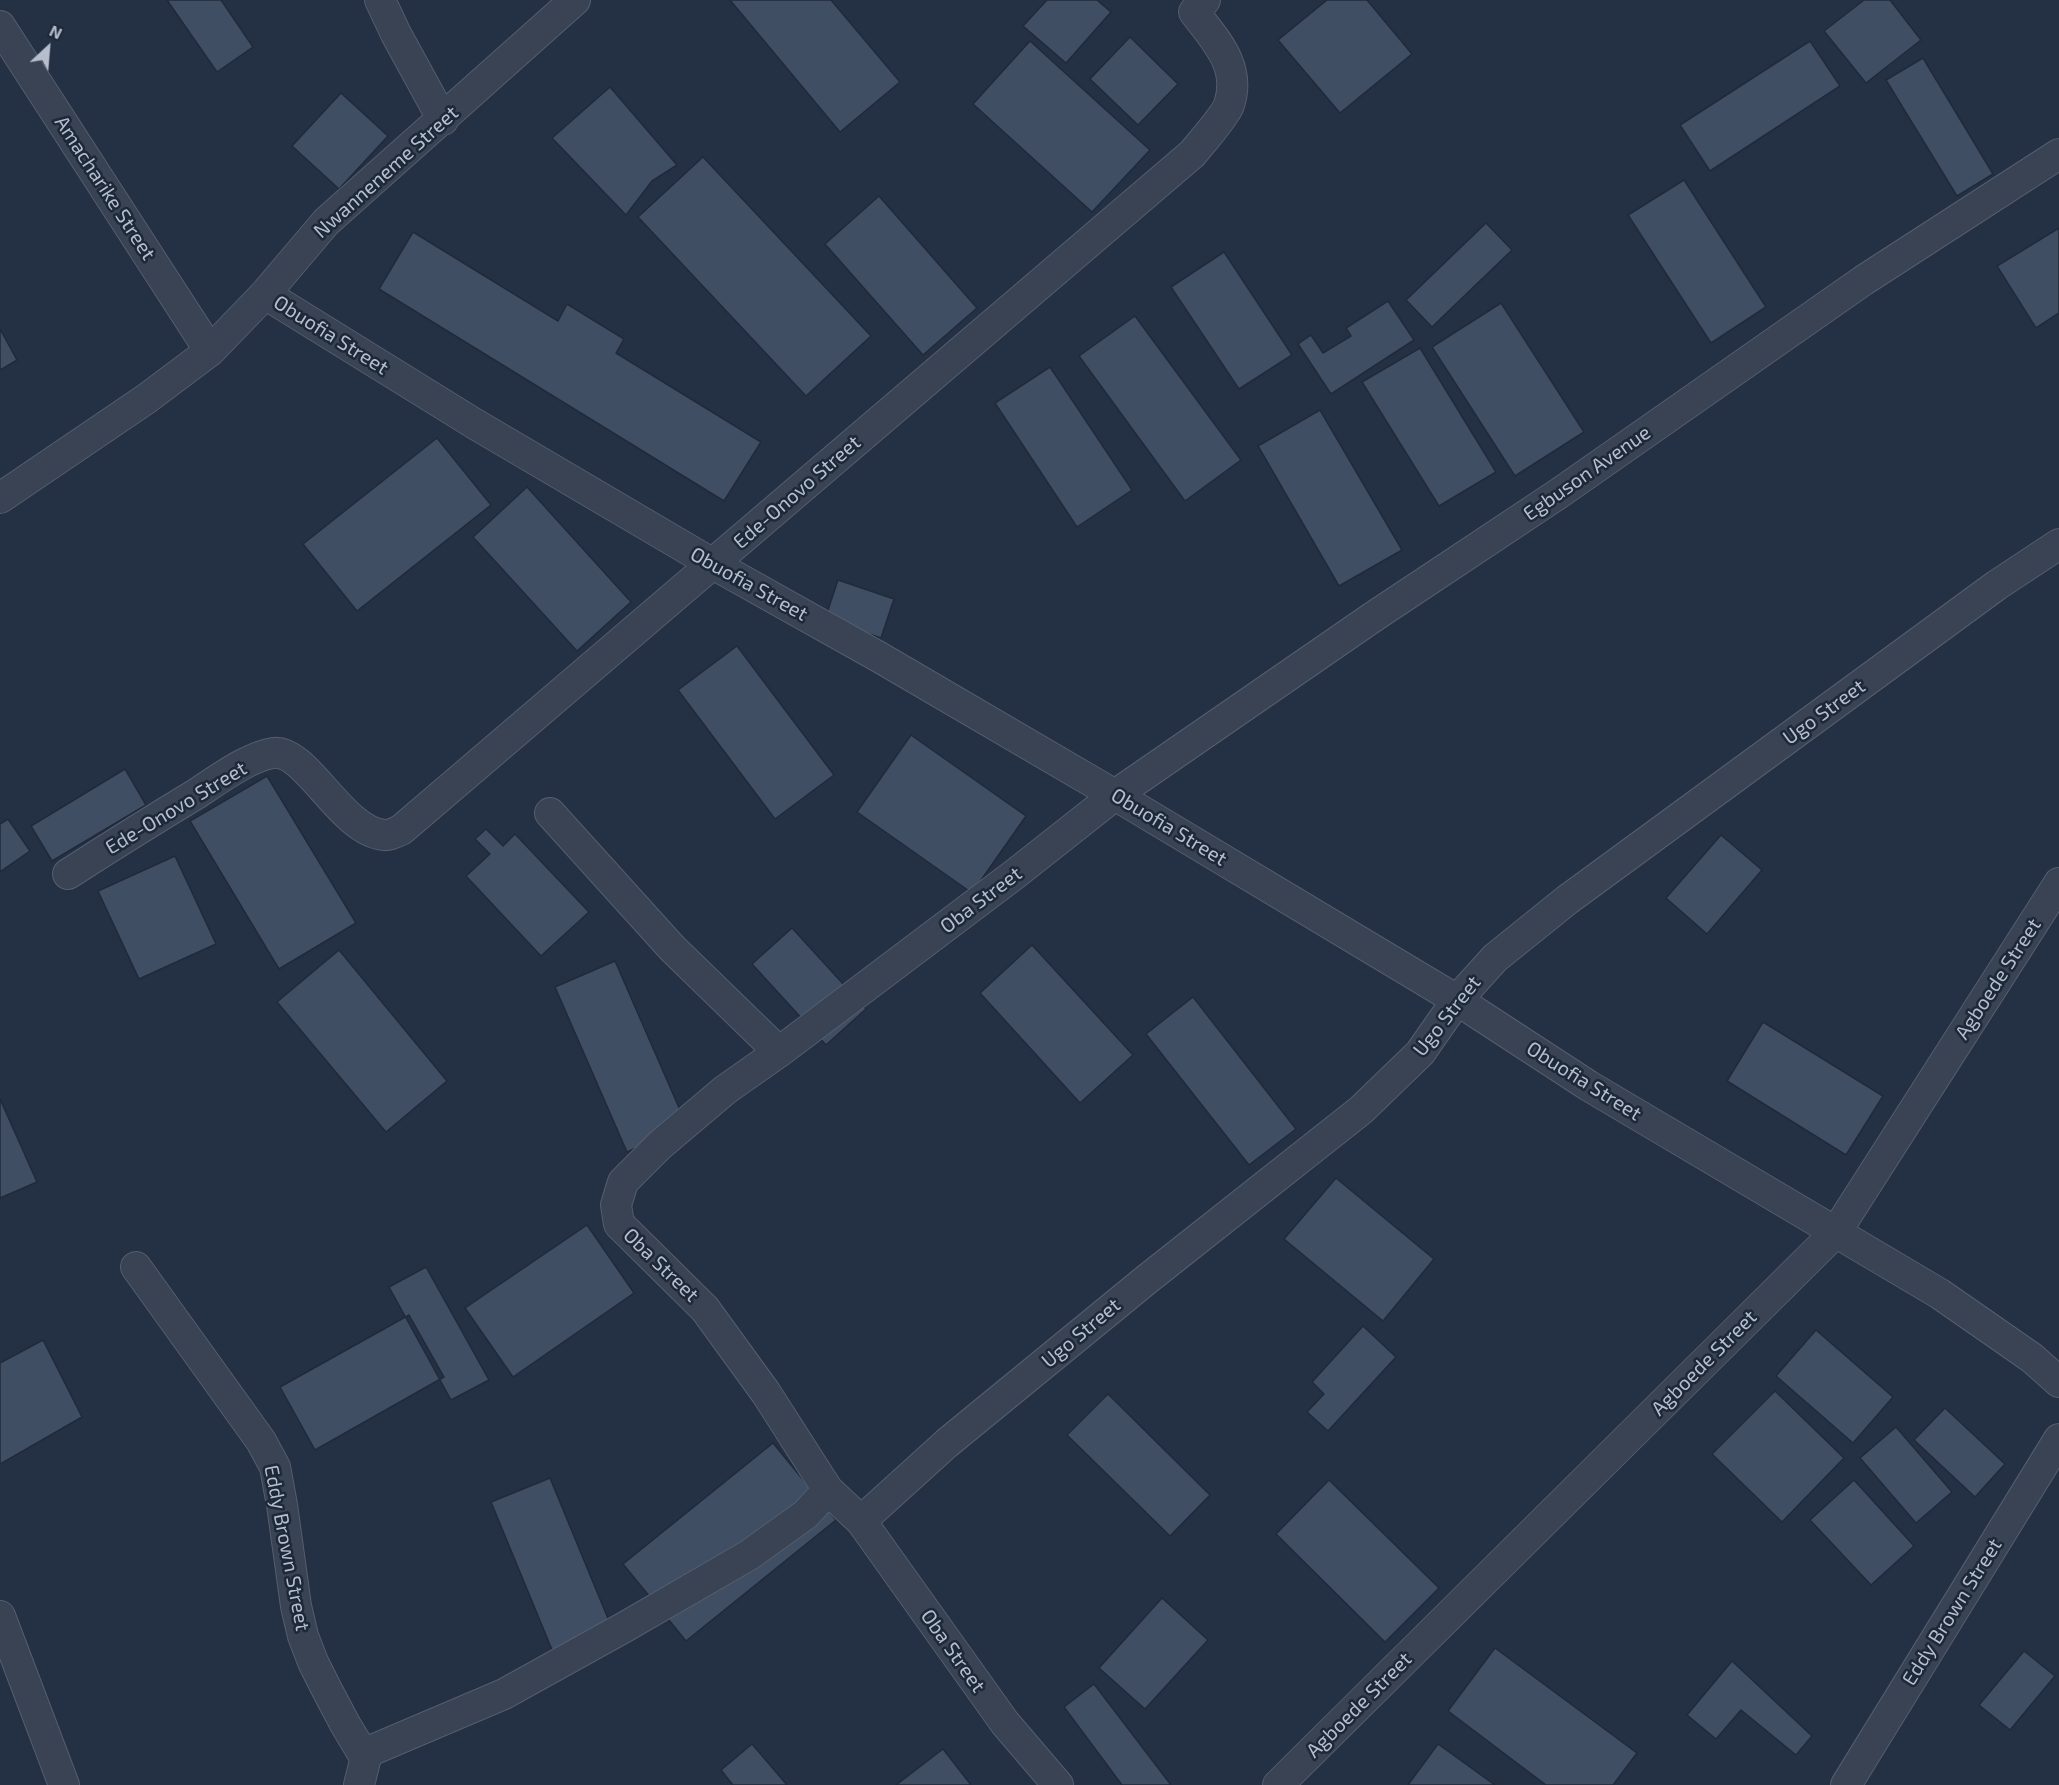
<!DOCTYPE html>
<html>
<head>
<meta charset="utf-8">
<style>
  body { margin:0 }
  #map { position:relative; width:2059px; height:1785px; overflow:hidden; background:#243044; font-family:"Exo 2",sans-serif }
  canvas { display:block }
  .north { position:absolute; left:18px; top:18px; width:60px; height:60px; -webkit-text-stroke:4px #1d2839; paint-order:stroke; rotate:26deg; font-size:16px; font-weight:700; line-height:24px; text-align:center; color:#b6becd }
  .north::after { content:''; display:block; margin:auto; width:21px; height:27px; background:#b6becd; clip-path:polygon(50% 0,100% 100%,50% 72%,0 100%) }
</style>
</head>
<body>
<div id="map">
<canvas width="2059" height="1785"></canvas>
<div class="north">N</div>
</div>
<script>
const ctx = document.querySelector('canvas').getContext('2d');
ctx.lineJoin = 'round';
function paint(path, color) { ctx.fillStyle = color; ctx.fill(path, 'evenodd'); }
function stroke(path, color, width, dash) { ctx.strokeStyle = color; ctx.lineWidth = width; ctx.lineCap = dash ? 'butt' : 'round'; ctx.setLineDash(dash || []); ctx.stroke(path); }
function label(font, color, halo, rows, align = 'center') {
  ctx.font = font + ' "Exo 2",sans-serif'; ctx.lineWidth = 5; ctx.setLineDash([]); ctx.textBaseline = 'middle'; ctx.strokeStyle = halo; ctx.fillStyle = color; for (const [text, x, y, turn = 0] of rows) {
    ctx.save(); ctx.translate(x, y); ctx.rotate((+turn || 0) * Math.PI / 180); ctx.textAlign = isNaN(turn) ? turn : align; if (halo) ctx.strokeText(text, 0, 0); ctx.fillText(text, 0, 0); ctx.restore();
  }
}
const building = new Path2D(`
  M 167,0 L 221,0 L 253,47 L 217,72 Z
  M 730,0 L 831,0 L 900,82 L 840,132 Z
  M 1047,0 L 1097,0 L 1111,12 L 1066,63 L 1023,26 Z
  M 1327,0 L 1367,0 L 1412,54 L 1340,113 L 1278,40 Z
  M 1864,0 L 1890,0 L 1921,40 L 1866,83 L 1824,31 Z
  M 1130,37 L 1178,84 L 1138,125 L 1090,79 Z
  M 1030,41 L 1150,150 L 1092,212 L 973,104 Z
  M 1810,41 L 1840,86 L 1710,171 L 1680,125 Z
  M 1923,58 L 1993,174 L 1957,196 L 1886,80 Z
  M 610,87 L 677,165 L 652,181 L 626,215 L 552,138 Z
  M 341,93 L 388,136 L 339,189 L 292,146 Z
  M 703,157 L 871,336 L 806,396 L 638,217 Z
  M 1684,180 L 1766,307 L 1711,343 L 1628,215 Z
  M 879,196 L 977,308 L 923,355 L 825,244 Z
  M 1486,223 L 1512,250 L 1432,327 L 1406,300 Z
  M 2059,228 L 2059,313 L 2036,328 L 1997,266 Z
  M 413,232 L 558,321 L 567,304 L 624,339 L 616,353 L 761,442 L 724,501 L 379,289 Z
  M 1224,252 L 1292,355 L 1239,389 L 1171,287 Z
  M 1388,301 L 1414,340 L 1331,394 L 1298,344 L 1311,335 L 1323,353 L 1351,336 L 1346,328 Z
  M 1501,303 L 1584,432 L 1515,476 L 1432,347 Z
  M 1135,316 L 1241,460 L 1185,501 L 1079,356 Z
  M 0,329 L 17,360 L 0,370 Z
  M 1420,348 L 1496,472 L 1439,506 L 1362,382 Z
  M 1050,367 L 1132,490 L 1077,527 L 995,403 Z
  M 1320,410 L 1402,550 L 1339,586 L 1258,446 Z
  M 437,438 L 491,505 L 357,611 L 303,544 Z
  M 527,487 L 631,602 L 577,651 L 473,537 Z
  M 838,580 L 894,599 L 881,638 L 825,619 Z
  M 737,646 L 834,775 L 775,819 L 678,690 Z
  M 911,735 L 1026,816 L 972,893 L 857,812 Z
  M 125,769 L 146,805 L 52,861 L 31,826 Z
  M 267,776 L 356,923 L 279,969 L 190,821 Z
  M 8,819 L 30,851 L 0,872 L 0,824 Z
  M 486,829 L 503,846 L 515,834 L 589,912 L 541,956 L 466,876 L 490,854 L 475,839 Z
  M 1721,835 L 1762,870 L 1707,934 L 1666,898 Z
  M 175,856 L 216,944 L 139,979 L 98,891 Z
  M 792,928 L 866,1009 L 826,1045 L 752,964 Z
  M 1032,945 L 1133,1055 L 1080,1103 L 980,993 Z
  M 339,950 L 447,1081 L 386,1132 L 277,1002 Z
  M 615,961 L 687,1126 L 627,1152 L 555,987 Z
  M 1193,997 L 1296,1129 L 1249,1165 L 1146,1034 Z
  M 1763,1022 L 1883,1096 L 1846,1155 L 1727,1081 Z
  M 0,1099 L 37,1182 L 0,1198 Z
  M 1336,1178 L 1434,1259 L 1383,1321 L 1284,1239 Z
  M 587,1225 L 634,1293 L 513,1377 L 465,1308 Z
  M 426,1267 L 489,1380 L 451,1400 L 389,1287 Z
  M 409,1315 L 444,1377 L 315,1450 L 280,1387 Z
  M 1363,1326 L 1396,1357 L 1328,1431 L 1307,1412 L 1324,1394 L 1312,1382 Z
  M 1816,1330 L 1893,1397 L 1853,1443 L 1776,1376 Z
  M 43,1340 L 82,1417 L 0,1464 L 0,1363 Z
  M 1775,1391 L 1844,1458 L 1782,1522 L 1712,1454 Z
  M 1108,1394 L 1210,1495 L 1170,1536 L 1067,1435 Z
  M 1945,1408 L 2005,1464 L 1975,1497 L 1914,1440 Z
  M 1896,1427 L 1952,1492 L 1916,1523 L 1860,1458 Z
  M 773,1443 L 836,1520 L 686,1641 L 623,1564 Z
  M 550,1478 L 614,1633 L 555,1657 L 491,1502 Z
  M 1329,1480 L 1439,1588 L 1385,1642 L 1276,1534 Z
  M 1854,1480 L 1914,1546 L 1871,1585 L 1810,1520 Z
  M 1162,1598 L 1208,1640 L 1145,1709 L 1099,1668 Z
  M 1495,1648 L 1637,1753 L 1613,1785 L 1546,1785 L 1448,1711 Z
  M 2024,1651 L 2055,1676 L 2010,1730 L 1979,1705 Z
  M 1732,1661 L 1812,1736 L 1796,1755 L 1741,1710 L 1716,1739 L 1687,1715 Z
  M 1094,1684 L 1171,1785 L 1122,1785 L 1064,1707 Z
  M 752,1744 L 787,1785 L 733,1785 L 721,1770 Z
  M 1438,1744 L 1495,1785 L 1408,1785 Z
  M 943,1749 L 971,1785 L 896,1785 Z`);
paint(building, '#404e64');
stroke(building, '#202a3b', 1.5);
const minor = new Path2D(`
  M 380,0 L 396,34 L 443,120
  M 0,26 L 210,351
  M 265,294 L 475,424 L 713,564 L 879,657 L 1115,795 L 1457,1000 L 1589,1086 L 1940,1294 L 2032,1358 L 2059,1382
  M 0,498 L 146,399 L 210,351 L 265,294 L 326,222 L 575,0
  M 550,813 L 672,948 L 779,1052
  M 68,874 C 110,847 153,820 196,794 C 216,781 250,756 273,753 C 306,748 341,831 384,835 C 389,836 396,832 401,830 L 1192,154 C 1201,143 1225,116 1229,105 C 1242,66 1215,40 1194,12 L 1205,0
  M 136,1267 L 261,1441 L 275,1467 L 282,1505 L 296,1606 L 303,1636 L 313,1662 L 326,1688 L 345,1724 L 363,1754 L 365,1761 L 359,1785
  M 861,1521 L 947,1443 L 1146,1280 L 1361,1110 L 1420,1053 L 1457,1000 L 1495,958 L 1567,900 L 1997,585 L 2059,544
  M 0,1616 L 64,1785
  M 363,1754 L 504,1694 L 623,1628 L 749,1555 L 806,1514 L 828,1490
  M 1058,1785 L 1005,1723 L 861,1521 L 828,1490 L 766,1393 L 705,1309 L 619,1224 L 616,1205 L 623,1182 L 660,1145 L 725,1090 L 779,1052 L 1015,874 L 1115,795 L 1373,617 L 1558,494 L 1864,280 L 2059,154
  M 1278,1785 L 1836,1232 L 2059,883
  M 1846,1785 L 2059,1439`);
stroke(minor, '#545e6e', 32);
stroke(minor, '#394354', 30);
label('20px', '#b6becd', '#1d2839', [
  ["Nwanneneme Street",386,172,-42],
  ["Amacharike Street",105,188,57],
  ["Obuofia Street",331,335,32],
  ["Egbuson Avenue",1587,473,-35],
  ["Ede-Onovo Street",797,492,-41],
  ["Obuofia Street",749,584,29],
  ["Ugo Street",1824,712,-36],
  ["Ede-Onovo Street",176,808,-31],
  ["Obuofia Street",1169,827,31],
  ["Oba Street",981,900,-37],
  ["Agboede Street",1998,979,-57],
  ["Ugo Street",1447,1016,-52],
  ["Obuofia Street",1584,1081,32],
  ["Oba Street",661,1265,44],
  ["Ugo Street",1081,1333,-40],
  ["Agboede Street",1704,1363,-45],
  ["Eddy Brown Street",287,1548,79],
  ["Eddy Brown Street",1952,1612,-58],
  ["Oba Street",953,1651,55],
  ["Agboede Street",1359,1705,-45]
]);
</script>
</body>
</html>
